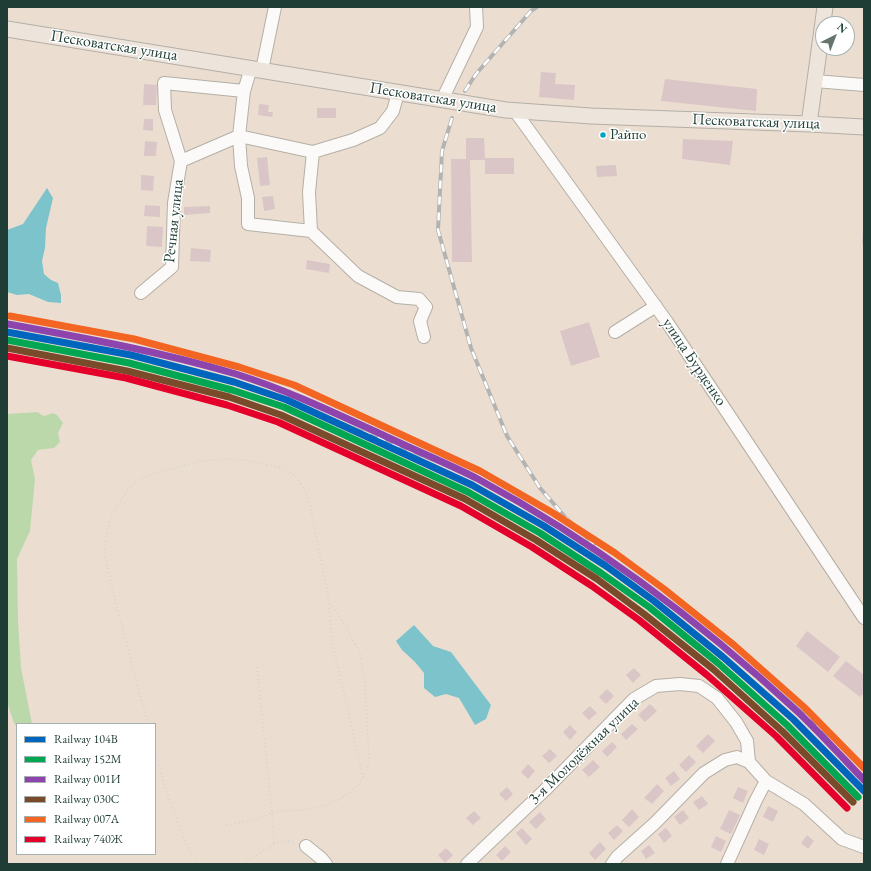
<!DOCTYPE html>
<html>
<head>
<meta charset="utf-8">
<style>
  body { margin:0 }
  #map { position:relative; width:871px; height:871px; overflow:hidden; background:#ebded1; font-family:"EB Garamond",serif }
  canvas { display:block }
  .frame { position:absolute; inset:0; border:8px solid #1f3d34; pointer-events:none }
  .legend { position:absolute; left:16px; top:723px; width:140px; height:132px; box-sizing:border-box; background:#fff; border:1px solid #a5b1ae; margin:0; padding:5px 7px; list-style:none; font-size:12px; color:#1f3d34 }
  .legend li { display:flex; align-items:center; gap:8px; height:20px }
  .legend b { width:20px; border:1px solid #a5b1ae }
  .north { position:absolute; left:815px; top:16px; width:40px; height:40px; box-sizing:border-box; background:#fff; border:1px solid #a5b1ae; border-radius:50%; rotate:42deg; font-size:11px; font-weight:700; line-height:16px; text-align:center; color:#1f3d34 }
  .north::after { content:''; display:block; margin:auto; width:14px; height:18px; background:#66756b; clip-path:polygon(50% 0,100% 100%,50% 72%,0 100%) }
</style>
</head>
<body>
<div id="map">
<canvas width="871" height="871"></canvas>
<div class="frame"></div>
<ul class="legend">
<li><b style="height:5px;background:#0065bd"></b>Railway 104В</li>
<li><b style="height:5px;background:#00a651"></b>Railway 152М</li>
<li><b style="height:5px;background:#8e44ad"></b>Railway 001И</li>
<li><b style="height:5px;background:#7a4b2a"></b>Railway 030C</li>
<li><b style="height:5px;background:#f26522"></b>Railway 007А</li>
<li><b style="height:5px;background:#e4002b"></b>Railway 740Ж</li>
</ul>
<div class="north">N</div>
</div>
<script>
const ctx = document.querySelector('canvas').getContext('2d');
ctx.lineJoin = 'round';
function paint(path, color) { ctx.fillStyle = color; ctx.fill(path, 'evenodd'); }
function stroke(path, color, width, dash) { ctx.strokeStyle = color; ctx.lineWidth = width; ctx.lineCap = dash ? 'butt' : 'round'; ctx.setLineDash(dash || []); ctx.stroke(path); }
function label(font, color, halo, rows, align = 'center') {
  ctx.font = font + ' "EB Garamond",serif'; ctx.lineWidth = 3; ctx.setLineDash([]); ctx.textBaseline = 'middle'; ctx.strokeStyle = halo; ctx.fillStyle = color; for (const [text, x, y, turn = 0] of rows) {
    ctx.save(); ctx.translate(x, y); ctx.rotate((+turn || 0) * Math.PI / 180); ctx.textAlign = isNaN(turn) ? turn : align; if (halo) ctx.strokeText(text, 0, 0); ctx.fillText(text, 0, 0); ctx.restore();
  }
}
paint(new Path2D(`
  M 37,412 L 44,416 L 53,413 L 57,415 L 63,423 L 58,433 L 60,442 L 54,448 L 38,450 L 31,460 L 35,479 L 30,531 L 17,559 L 18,621 L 21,668 L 32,724 L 17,724 L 17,727 L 14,723 L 7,702 L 7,414 Z`), '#bbd8aa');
paint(new Path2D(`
  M 47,188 L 53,198 L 46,228 L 45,248 L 42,261 L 44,274 L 51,280 L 58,283 L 61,295 L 61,303 L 48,302 L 29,294 L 17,295 L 7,292 L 7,230 L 23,224 Z
  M 414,625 L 433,646 L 451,652 L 491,705 L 486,719 L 475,725 L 459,698 L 446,694 L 435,697 L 424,688 L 424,673 L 415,662 L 402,650 L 396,641 Z`), '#7cc3cc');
paint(new Path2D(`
  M 541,72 L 556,73 L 555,84 L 575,85 L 574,100 L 539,97 Z
  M 665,79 L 757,89 L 756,111 L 661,101 Z
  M 144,84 L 157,85 L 156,105 L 143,105 Z
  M 259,104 L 269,105 L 268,112 L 273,112 L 272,117 L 258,115 Z
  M 317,108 L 336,108 L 336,118 L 317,118 Z
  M 144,119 L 153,119 L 153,131 L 143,130 Z
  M 466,138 L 484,138 L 485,158 L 514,158 L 514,174 L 485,174 L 485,160 L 470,160 L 472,262 L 452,262 L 451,159 L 466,159 Z
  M 683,139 L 733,141 L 730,165 L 682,159 Z
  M 145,141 L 157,142 L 156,156 L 144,156 Z
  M 267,157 L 270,185 L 260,186 L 257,158 Z
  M 616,165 L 617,176 L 597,177 L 596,166 Z
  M 141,175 L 154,176 L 153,191 L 141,190 Z
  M 273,196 L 275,209 L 264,211 L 262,197 Z
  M 145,205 L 160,206 L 160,217 L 144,216 Z
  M 210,206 L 210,213 L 184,215 L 184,207 Z
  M 147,226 L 163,227 L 162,247 L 146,246 Z
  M 863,228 L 864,228 L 864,245 L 862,244 Z
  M 191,248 L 211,250 L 210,262 L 190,261 Z
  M 307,260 L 330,264 L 329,273 L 306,269 Z
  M 589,322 L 600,357 L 571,366 L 560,331 Z
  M 807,631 L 840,657 L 828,672 L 796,646 Z
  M 846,661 L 864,675 L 864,693 L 860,697 L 833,676 Z
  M 634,668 L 641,675 L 633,683 L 626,675 Z
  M 607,689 L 614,696 L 606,704 L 599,697 Z
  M 650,704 L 657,711 L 645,722 L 638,715 Z
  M 590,706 L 597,713 L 589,720 L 582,713 Z
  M 632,724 L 638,729 L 626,740 L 621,734 Z
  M 570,725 L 577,732 L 570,740 L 563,732 Z
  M 708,734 L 715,741 L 703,753 L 696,746 Z
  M 612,742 L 617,747 L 607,757 L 602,751 Z
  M 550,749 L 557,756 L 549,763 L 542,756 Z
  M 689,755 L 696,762 L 686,772 L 679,765 Z
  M 593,760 L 600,767 L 589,777 L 582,770 Z
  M 528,764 L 535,771 L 528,779 L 521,772 Z
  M 674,771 L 680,779 L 671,786 L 665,778 Z
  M 657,784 L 664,791 L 652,804 L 644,798 Z
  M 507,787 L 513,794 L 506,801 L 499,794 Z
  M 738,787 L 748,791 L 743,803 L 733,798 Z
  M 702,796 L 708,804 L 699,810 L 693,802 Z
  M 768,806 L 778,811 L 773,822 L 763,817 Z
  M 632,809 L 639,817 L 629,827 L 622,820 Z
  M 683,810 L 689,818 L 680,825 L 674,817 Z
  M 729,810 L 740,815 L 731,834 L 720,829 Z
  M 474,811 L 481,818 L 473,825 L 466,818 Z
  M 540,812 L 546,819 L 536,829 L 529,822 Z
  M 617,825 L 623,831 L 614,840 L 608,833 Z
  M 522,828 L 532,839 L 526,845 L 516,833 Z
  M 666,828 L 672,836 L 664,843 L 658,834 Z
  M 807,835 L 814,841 L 808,849 L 801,843 Z
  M 716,836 L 726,841 L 721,852 L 711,847 Z
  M 759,839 L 769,844 L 764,855 L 754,850 Z
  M 600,842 L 606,849 L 595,860 L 589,853 Z
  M 649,845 L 655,853 L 646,859 L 641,851 Z
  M 505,846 L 511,852 L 502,861 L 496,855 Z
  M 446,848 L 453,855 L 445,863 L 438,855 Z`), '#dac6c7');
const minor = new Path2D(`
  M 262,70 L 275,7
  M 815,81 L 864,85
  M 442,100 L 477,27 L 476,7
  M 515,111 L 667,322 L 864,618
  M 313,152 L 309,192 L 311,231 L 358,276 L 397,297 L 419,299 L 426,307 L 420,321 L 424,337
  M 181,161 L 165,110 L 164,83 L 244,91
  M 311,231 L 248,224 L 248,198 L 241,166 L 239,136 L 313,152 L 353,140 L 380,128 L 393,111 L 398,93
  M 141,293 L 172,267 L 174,203 L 181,161 L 239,136 L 244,91 L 251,68
  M 615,332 L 656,306
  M 306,846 L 322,859 L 326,864
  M 467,864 L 545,790 L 634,699 L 656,686 L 680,684 L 699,686 L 717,698 L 736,722 L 747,741 L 749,762
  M 612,864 L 617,857 L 655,823 L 704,773 L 725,760 L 737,757 L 749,762 L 766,781 L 804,804 L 842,839 L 864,847
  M 727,864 L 756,800 L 766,781`);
const major = new Path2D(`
  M 7,29 L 506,110 L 591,116 L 809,124 L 864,127
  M 809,124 L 825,7`);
stroke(minor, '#b4afa6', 14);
stroke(major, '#b4afa6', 17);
stroke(new Path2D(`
  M 329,604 L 332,641 L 363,777
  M 257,667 L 272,813 L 274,844
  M 148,724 L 118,612 L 104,552 L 107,532 L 112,514 L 122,498 L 134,483 L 151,474 L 201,461 L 225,459 L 246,460 L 283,468 L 293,474 L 300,482 L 309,500 L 327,590 L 329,602 L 344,623 L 360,653 L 365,684 L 369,760 C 362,795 332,806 300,810 C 291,811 281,810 272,813 C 268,814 265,817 261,818 C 250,821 238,823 227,825
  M 155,749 L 166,790 L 187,847 L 198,864
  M 243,864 L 274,844 L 286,840 L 296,843`), '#d3d2ce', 1.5, [1, 3]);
stroke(minor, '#fcfaf8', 12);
stroke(major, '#ede4dc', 15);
const rail = new Path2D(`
  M 465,91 L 476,74 L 531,11 L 537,7
  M 452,118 L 442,151 L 438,230 L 471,348 L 507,436 L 540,488 L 566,518 L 594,544
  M 333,420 L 436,461 L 475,478 L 518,500 L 558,525 L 615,565 L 700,626 L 864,765`);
stroke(rail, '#b3b4b2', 4);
stroke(rail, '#fff', 2.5, [8]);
stroke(new Path2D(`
  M 7,332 L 131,355 L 234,382 L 287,400 L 472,485 L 544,526 L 606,566 L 654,601 L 723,657 L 793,719 L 864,791`), '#0065bd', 7);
stroke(new Path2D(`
  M 7,340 L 129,363 L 232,390 L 284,407 L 468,492 L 540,533 L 601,573 L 649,607 L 718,663 L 787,725 L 858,797`), '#00a651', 7);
stroke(new Path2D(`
  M 8,324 C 85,338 162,352 236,374 C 287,390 335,413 383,435 C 414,450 447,463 478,479 C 595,542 701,622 798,712 C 821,734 842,757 864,780`), '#8e44ad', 7);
stroke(new Path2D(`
  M 7,348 L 127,371 L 229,397 L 281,415 L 465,499 L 536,540 L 597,579 L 644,614 L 713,669 L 782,731 L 853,802`), '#7a4b2a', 7);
stroke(new Path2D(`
  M 10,316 L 134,339 L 239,367 L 294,385 L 480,471 L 553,513 L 615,553 L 664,589 L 734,645 L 804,707 L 864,768`), '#f26522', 7);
stroke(new Path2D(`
  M 7,356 L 126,378 L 227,405 L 278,422 L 461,506 L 532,547 L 592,586 L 639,620 L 707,675 L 776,736 L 847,808`), '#e4002b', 7);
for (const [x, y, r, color] of [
  [603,135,3.5,"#02a4c6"]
]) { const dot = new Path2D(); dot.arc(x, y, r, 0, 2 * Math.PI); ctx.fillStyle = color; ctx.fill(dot); stroke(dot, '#fff', 1.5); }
label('15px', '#1f3d34', '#fff', [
  ["Райпо",610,135]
], 'left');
label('16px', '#1f3d34', '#fff', [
  ["Песковатская улица",114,46,9],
  ["Песковатская улица",433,98,9],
  ["Песковатская улица",756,122,2],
  ["Речная улица",174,221,-84],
  ["улица Бурденко",694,362,56],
  ["3-я Молодёжная улица",584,751,-44]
]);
</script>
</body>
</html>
